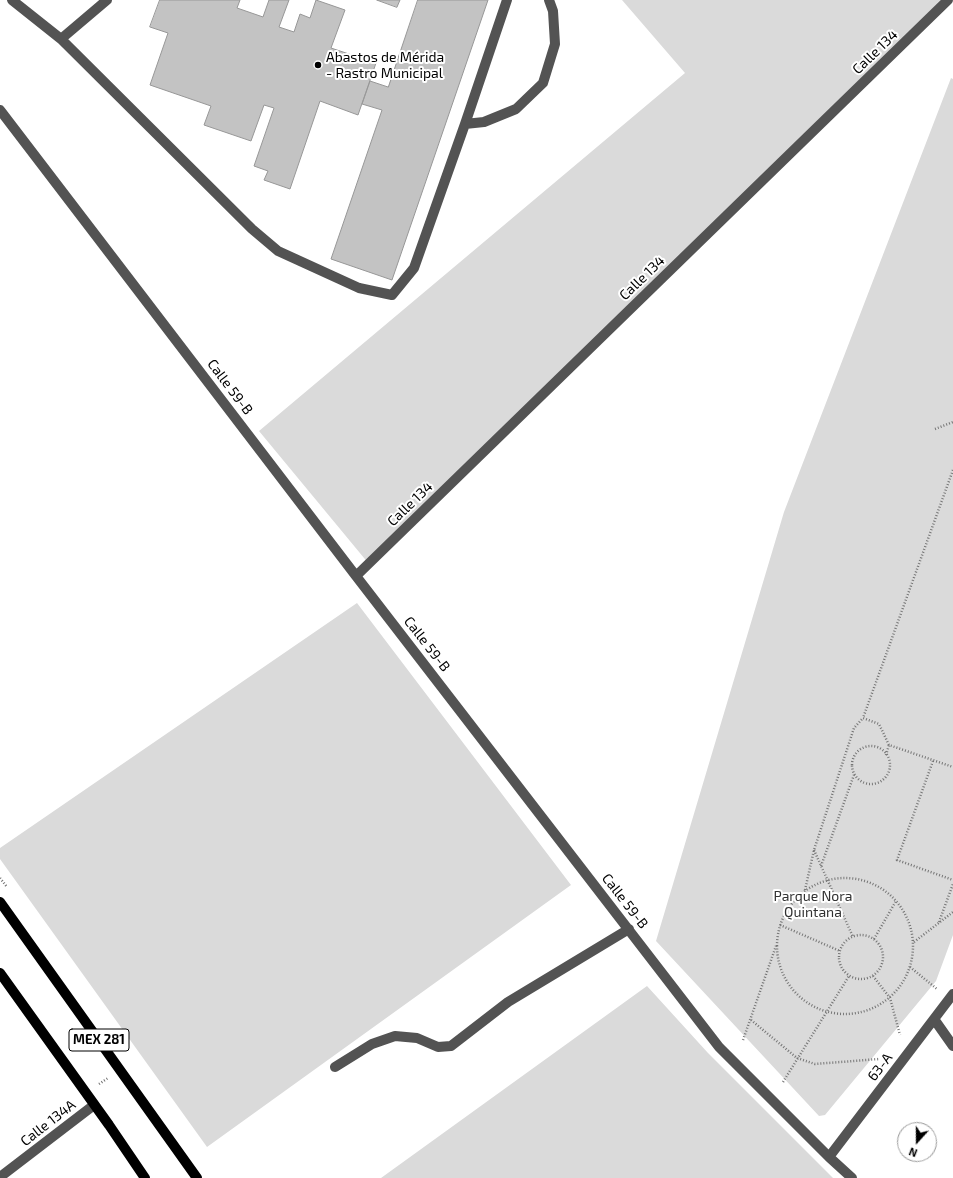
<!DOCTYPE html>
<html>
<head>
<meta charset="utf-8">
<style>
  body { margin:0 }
  #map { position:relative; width:953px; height:1178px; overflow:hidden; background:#fff; font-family:"Exo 2",sans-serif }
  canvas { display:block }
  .north { position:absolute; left:897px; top:1122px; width:40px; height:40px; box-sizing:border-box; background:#fff; border:1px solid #999; border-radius:50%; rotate:201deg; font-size:11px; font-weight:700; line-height:16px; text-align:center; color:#000 }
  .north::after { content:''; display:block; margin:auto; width:14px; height:18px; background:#000; clip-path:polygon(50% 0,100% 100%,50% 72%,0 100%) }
</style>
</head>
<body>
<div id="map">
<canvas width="953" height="1178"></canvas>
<div class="north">N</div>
</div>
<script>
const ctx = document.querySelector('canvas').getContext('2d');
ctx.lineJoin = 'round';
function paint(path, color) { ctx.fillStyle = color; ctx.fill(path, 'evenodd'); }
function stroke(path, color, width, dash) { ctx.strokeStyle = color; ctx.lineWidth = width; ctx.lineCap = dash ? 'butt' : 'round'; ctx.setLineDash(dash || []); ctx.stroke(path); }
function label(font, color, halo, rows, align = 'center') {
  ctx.font = font + ' "Exo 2",sans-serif'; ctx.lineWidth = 4; ctx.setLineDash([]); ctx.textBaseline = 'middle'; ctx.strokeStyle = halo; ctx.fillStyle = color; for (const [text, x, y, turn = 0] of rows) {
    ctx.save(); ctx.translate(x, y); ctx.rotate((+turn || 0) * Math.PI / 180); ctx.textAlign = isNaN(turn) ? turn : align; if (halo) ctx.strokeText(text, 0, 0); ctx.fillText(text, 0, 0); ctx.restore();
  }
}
paint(new Path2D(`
  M 622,0 L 948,0 L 369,564 L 259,431 L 685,73 Z
  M 951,78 L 953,79 L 953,935 L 936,981 L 825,1115 L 819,1116 L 656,941 L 784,512 Z
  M 357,603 L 571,885 L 207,1147 L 0,859 L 0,848 Z
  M 647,986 L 708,1053 L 833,1178 L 381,1178 Z`), '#dadada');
const building = new Path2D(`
  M 160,0 L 240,0 L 237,8 L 263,17 L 269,0 L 289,0 L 279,27 L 294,32 L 300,14 L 310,18 L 316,0 L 345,10 L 331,48 L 376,63 L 358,115 L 320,101 L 290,189 L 264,180 L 268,171 L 254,166 L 274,108 L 264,105 L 251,141 L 204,125 L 211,106 L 150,85 L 168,33 L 150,27 Z
  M 377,0 L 400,0 L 397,7 Z
  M 418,0 L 488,0 L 392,280 L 331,259 L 382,110 L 362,104 L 370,81 L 388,87 Z`);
paint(building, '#c3c3c3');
stroke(building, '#979797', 1);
stroke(new Path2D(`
  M 935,429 L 953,422
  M 953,470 L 863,718 L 879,724 L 889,745 L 953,767
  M852 765a19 19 0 1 1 38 0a19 19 0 1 1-38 0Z
  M 886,755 L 889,745
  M 933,761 L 897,860 L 953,880
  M 814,850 L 853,937
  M 821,866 L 854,775
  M 0,878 L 7,887
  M777 946a68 68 0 1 1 136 0a68 68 0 1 1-136 0Z
  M 805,890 L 814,850 L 854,728 L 863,718
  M 939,922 L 953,884
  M 780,925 L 840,951
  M839 957a22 22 0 1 1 44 0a22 22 0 1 1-44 0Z
  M 874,939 L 896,901
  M 914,942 L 953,912
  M 910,967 L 937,989
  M 873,976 L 890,998 L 900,1035
  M 751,1020 L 797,1058 L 815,1064 L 879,1059
  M 743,1040 L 776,946
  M 783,1082 L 849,976
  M 99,1084 L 108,1078`), '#757575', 2.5, [1, 2]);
stroke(new Path2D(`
  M 12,0 L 61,39 L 107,0
  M 61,39 L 252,229 L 278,251 L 359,288 L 392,295 L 414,268 L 465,124 L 507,0
  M 0,110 L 356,576 L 719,1047 L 829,1157 L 852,1178
  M 465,124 L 484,122 L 516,109 L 543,83 L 555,44 L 553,11 L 549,0
  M 356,576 L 948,0
  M 934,1019 L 953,1046
  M 335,1067 L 372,1044 L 395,1036 L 417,1038 L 438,1047 L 451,1046 L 508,1002 L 629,929
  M 829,1157 L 953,994
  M 0,1177 L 94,1105`), '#535353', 10);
stroke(new Path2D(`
  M 0,902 L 197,1178
  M 0,973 L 109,1125 L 145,1178`), '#000', 10);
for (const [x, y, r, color] of [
  [318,65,4,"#000"]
]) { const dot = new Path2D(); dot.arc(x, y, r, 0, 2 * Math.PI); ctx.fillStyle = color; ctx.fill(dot); stroke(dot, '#fff', 1.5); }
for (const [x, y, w] of [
  [99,1040,60]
]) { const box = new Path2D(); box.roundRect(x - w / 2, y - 11, w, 22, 3); ctx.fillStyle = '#fff'; ctx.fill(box); stroke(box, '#000', 1); }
label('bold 13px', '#000', null, [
  ["MEX 281",99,1040]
]);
label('14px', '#000', '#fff', [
  ["Calle 134",875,52,-44],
  ["Calle 134",642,278,-44],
  ["Calle 59-B",230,387,53],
  ["Calle 134",410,504,-44],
  ["Calle 59-B",427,644,52],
  ["Calle 59-B",625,901,52],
  ["63-A",880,1067,-53],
  ["Calle 134A",48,1123,-38]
]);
label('14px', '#000', '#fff', [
  ["Abastos de Mérida",326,57],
  ["- Rastro Municipal",326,73]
], 'left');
label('14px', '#313131', '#fff', [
  ["Parque Nora",813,896],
  ["Quintana",813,912]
]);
</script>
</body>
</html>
